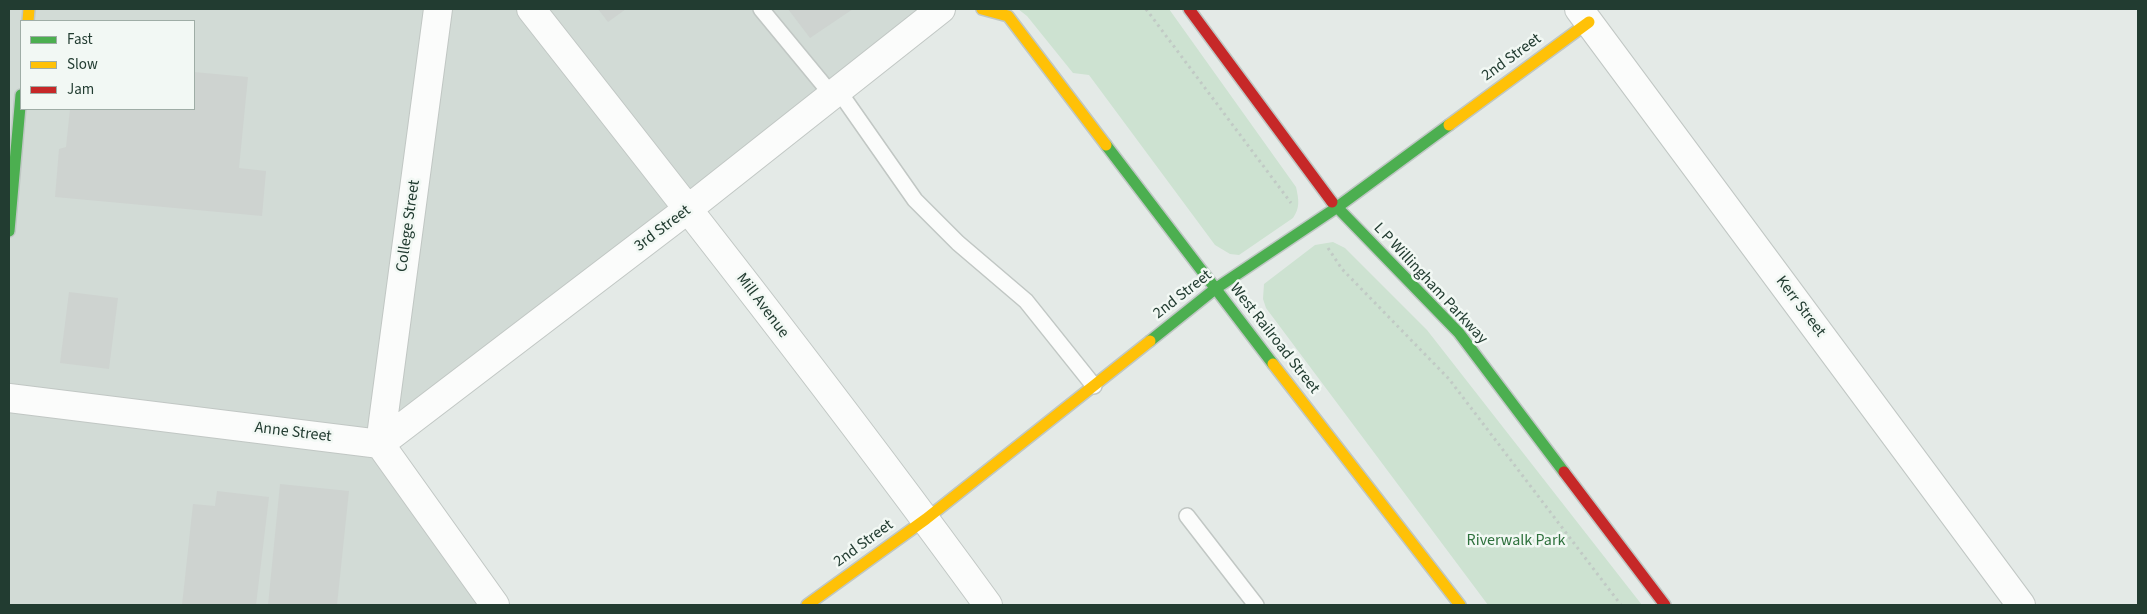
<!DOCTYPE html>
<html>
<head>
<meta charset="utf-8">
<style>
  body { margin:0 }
  #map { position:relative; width:2147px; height:614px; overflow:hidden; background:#e4eae7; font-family:"Source Sans 3",sans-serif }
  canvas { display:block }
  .frame { position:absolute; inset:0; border:10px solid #223c31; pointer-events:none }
  .legend { position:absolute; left:20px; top:20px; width:175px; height:90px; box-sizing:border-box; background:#f2f8f4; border:1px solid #9fada6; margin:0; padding:6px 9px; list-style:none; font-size:15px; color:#223c31 }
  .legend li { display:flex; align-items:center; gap:10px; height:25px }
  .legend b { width:25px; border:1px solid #9fada6 }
</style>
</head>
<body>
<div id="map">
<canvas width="2147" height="614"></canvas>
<div class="frame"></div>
<ul class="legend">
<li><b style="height:6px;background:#4caf50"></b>Fast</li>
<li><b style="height:6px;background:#ffc107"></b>Slow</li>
<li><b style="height:6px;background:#c62828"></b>Jam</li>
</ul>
</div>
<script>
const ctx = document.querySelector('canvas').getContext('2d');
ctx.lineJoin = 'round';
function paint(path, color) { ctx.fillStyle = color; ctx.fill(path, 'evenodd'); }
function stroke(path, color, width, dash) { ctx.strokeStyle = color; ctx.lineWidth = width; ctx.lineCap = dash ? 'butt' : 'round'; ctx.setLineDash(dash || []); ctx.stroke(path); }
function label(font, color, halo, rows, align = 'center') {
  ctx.font = font + ' "Source Sans 3",sans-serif'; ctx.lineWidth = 5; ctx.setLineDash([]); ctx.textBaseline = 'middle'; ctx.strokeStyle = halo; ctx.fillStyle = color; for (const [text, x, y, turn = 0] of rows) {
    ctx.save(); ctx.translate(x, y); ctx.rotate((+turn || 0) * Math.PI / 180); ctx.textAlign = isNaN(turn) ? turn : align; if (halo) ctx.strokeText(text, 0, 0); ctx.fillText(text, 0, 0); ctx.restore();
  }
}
paint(new Path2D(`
  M 9,9 L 941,9 L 380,444 L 495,605 L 9,605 ZM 21,21 L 194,21 L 194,109 L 21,109 Z`), '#d2dbd6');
paint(new Path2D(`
  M 1018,9 L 1169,9 L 1296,187 C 1299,200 1300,208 1293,218 L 1239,255 L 1230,254 L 1215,245 L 1089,75 L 1073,73 L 1027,16 Z
  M 1333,242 L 1345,248 L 1427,330 L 1642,605 L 1488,605 L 1266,308 L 1263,299 L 1264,284 L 1315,245 Z`), '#cde2d1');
paint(new Path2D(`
  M 598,9 L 626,9 L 608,22 Z
  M 788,9 L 853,9 L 810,38 Z
  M 194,72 L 248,77 L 239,168 L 266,171 L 262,216 L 55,197 L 59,149 L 66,147 L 70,109 L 194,109 Z
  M 69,292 L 118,298 L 109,369 L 60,363 Z
  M 280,484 L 349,491 L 337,605 L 268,605 Z
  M 217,491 L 269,497 L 256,605 L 182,605 L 193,504 L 215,506 Z`), '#ced3d0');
const lane = new Path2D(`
  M 761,9 L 832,95
  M 838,90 L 915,200 L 958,243 L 1026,301 L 1094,386
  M 1187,516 L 1256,605`);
const street = new Path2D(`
  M 531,9 C 686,206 841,403 988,605
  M 1579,9 L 2021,605
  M 9,398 L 380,444 L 495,605
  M 380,444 L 688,209 L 941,9
  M 380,444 L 438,9`);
const fast = new Path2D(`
  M 1106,145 L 1273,364
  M 1332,202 L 1459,333 L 1564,472
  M 9,231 L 21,95
  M 1150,341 L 1215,289 L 1336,208 L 1449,125`);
const slow = new Path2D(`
  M 982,9 L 1008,16 L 1106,145
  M 28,21 L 29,9
  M 1449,125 L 1589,22
  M 1273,364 L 1460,605
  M 807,605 L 926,519 L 1150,341`);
const jam = new Path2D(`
  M 1189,9 L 1332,202
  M 1564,472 L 1665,605`);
stroke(lane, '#c1c7c4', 18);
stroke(street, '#c1c7c4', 30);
stroke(fast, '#bfc7c4', 14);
stroke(slow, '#bfc7c4', 14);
stroke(jam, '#bfc7c4', 14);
stroke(new Path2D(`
  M 1146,9 L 1291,203
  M 1328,248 L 1342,269 L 1449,379 L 1621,605`), '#c1cac5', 3, [2.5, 4]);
stroke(lane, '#fbfcfb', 15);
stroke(street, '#fbfcfb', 28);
stroke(fast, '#4caf50', 11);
stroke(slow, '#ffc107', 11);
stroke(jam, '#c62828', 11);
label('16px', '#223c31', '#f2f8f4', [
  ["2nd Street",1512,58,-36],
  ["College Street",409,226,-82],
  ["3rd Street",663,229,-37],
  ["L P Willingham Parkway",1430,284,47],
  ["2nd Street",1183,295,-38],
  ["Mill Avenue",762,306,53],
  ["Kerr Street",1800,307,53],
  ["West Railroad Street",1274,339,52],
  ["Anne Street",293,433,7],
  ["2nd Street",864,544,-36]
]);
label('16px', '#2e713d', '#f2f8f4', [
  ["Riverwalk Park",1516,541]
]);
</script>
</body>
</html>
